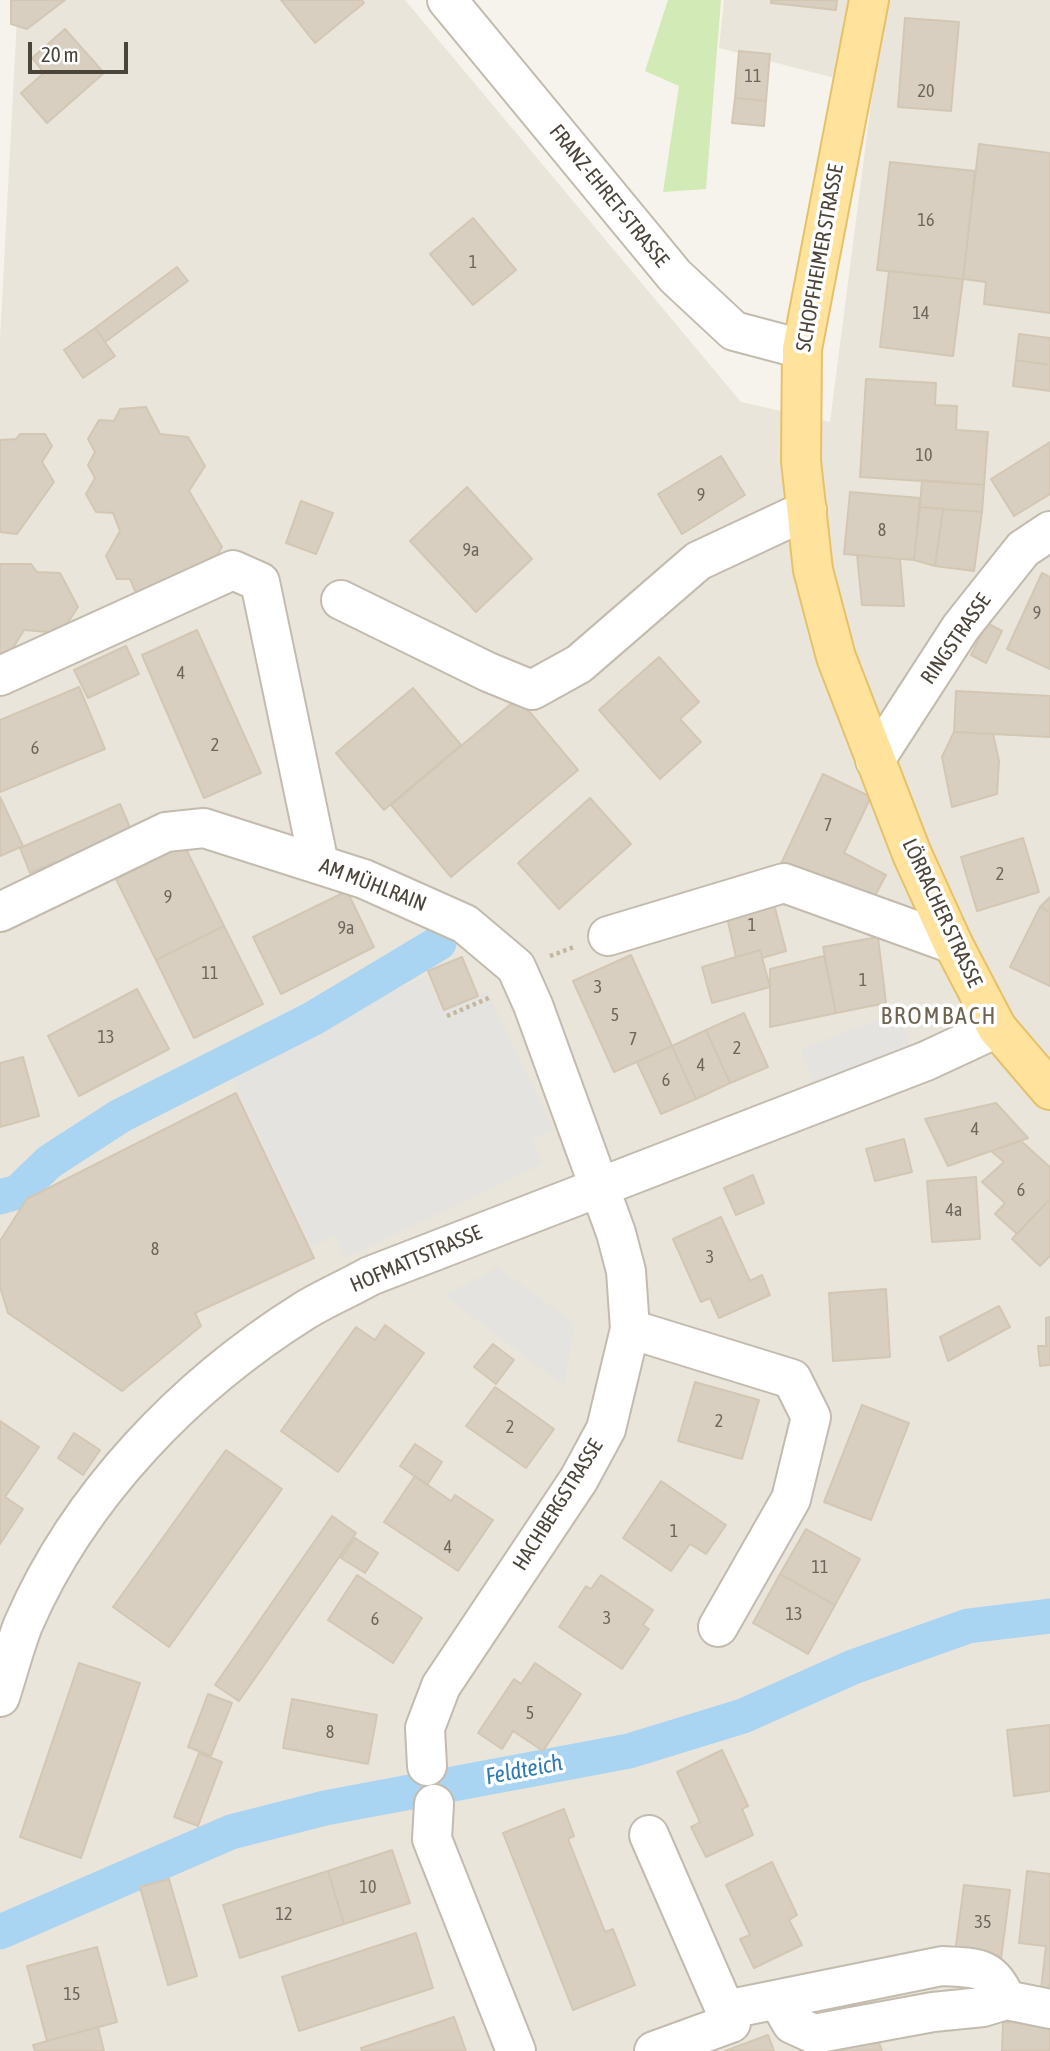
<!DOCTYPE html>
<html>
<head>
<meta charset="utf-8">
<style>
  body { margin:0 }
  #map { position:relative; width:1050px; height:2051px; overflow:hidden; background:#f6f3ec; font-family:"Asap Condensed",sans-serif }
  canvas { display:block }
  .scale { position:absolute; left:28px; top:42px; width:100px; height:32px; box-sizing:border-box; border:4px solid #4b4439; border-top:0; padding-left:9px; font-size:21px; line-height:24px; white-space:nowrap; color:#4b4439; -webkit-text-stroke:5px #fff; paint-order:stroke }
</style>
</head>
<body>
<div id="map">
<canvas width="1050" height="2051"></canvas>
<div class="scale">20 m</div>
</div>
<script>
const ctx = document.querySelector('canvas').getContext('2d');
ctx.lineJoin = 'round';
function paint(path, color) { ctx.fillStyle = color; ctx.fill(path, 'evenodd'); }
function stroke(path, color, width, dash) { ctx.strokeStyle = color; ctx.lineWidth = width; ctx.lineCap = dash ? 'butt' : 'round'; ctx.setLineDash(dash || []); ctx.stroke(path); }
function label(font, color, halo, rows, align = 'center') {
  ctx.font = font + ' "Asap Condensed",sans-serif'; ctx.lineWidth = 7; ctx.setLineDash([]); ctx.textBaseline = 'middle'; ctx.strokeStyle = halo; ctx.fillStyle = color; for (const [text, x, y, turn = 0] of rows) {
    ctx.save(); ctx.translate(x, y); ctx.rotate((+turn || 0) * Math.PI / 180); ctx.textAlign = isNaN(turn) ? turn : align; if (halo) ctx.strokeText(text, 0, 0); ctx.fillText(text, 0, 0); ctx.restore();
  }
}
paint(new Path2D(`
  M 18,0 L 405,0 L 741,402 L 830,422 L 873,88 L 719,48 L 724,0 L 1050,0 L 1050,2051 L 0,2051 L 0,338 Z`), '#eae5da');
paint(new Path2D(`
  M 668,0 L 721,0 L 706,189 L 663,192 L 679,86 L 645,71 Z`), '#d2eab5');
paint(new Path2D(`
  M 426,976 L 443,1011 L 487,991 L 554,1130 L 532,1140 L 543,1164 L 345,1258 L 335,1236 L 312,1247 L 228,1070 Z
  M 898,1012 L 911,1048 L 814,1084 L 801,1049 Z
  M 498,1267 L 575,1324 L 564,1386 L 444,1295 Z`), '#e5e3e0');
stroke(new Path2D(`
  M 0,1197 L 18,1192 L 49,1162 L 120,1116 L 312,1019 L 439,943
  M 0,1932 L 231,1832 L 325,1808 L 629,1751 L 743,1716 L 853,1667 L 968,1626 L 1050,1616`), '#a9d4f2', 35);
const building = new Path2D(`
  M 11,0 L 65,0 L 27,29 L 11,24 Z
  M 281,0 L 362,0 L 364,3 L 315,43 Z
  M 771,0 L 837,0 L 836,10 L 771,3 Z
  M 905,18 L 959,22 L 951,111 L 898,107 Z
  M 65,29 L 104,73 L 47,123 L 21,93 L 44,73 L 32,58 Z
  M 739,51 L 770,54 L 766,101 L 735,98 Z
  M 735,98 L 766,101 L 764,126 L 732,123 Z
  M 979,144 L 1050,153 L 1050,313 L 984,304 L 986,282 L 963,279 Z
  M 890,162 L 975,171 L 963,279 L 877,270 Z
  M 473,218 L 516,270 L 473,305 L 430,254 Z
  M 177,267 L 188,281 L 105,342 L 95,328 Z
  M 889,271 L 963,279 L 953,356 L 880,347 Z
  M 95,328 L 115,356 L 83,378 L 64,350 Z
  M 1019,334 L 1050,338 L 1050,365 L 1016,360 Z
  M 1016,360 L 1050,365 L 1050,391 L 1013,386 Z
  M 866,379 L 936,383 L 935,405 L 957,406 L 956,430 L 988,432 L 984,485 L 860,477 Z
  M 146,407 L 160,434 L 188,437 L 205,466 L 189,491 L 222,547 L 205,574 L 157,596 L 136,593 L 130,579 L 117,579 L 106,556 L 120,531 L 113,513 L 96,512 L 86,494 L 95,478 L 88,465 L 95,452 L 88,439 L 99,420 L 114,421 L 120,409 Z
  M 20,434 L 45,434 L 52,446 L 42,462 L 54,482 L 17,534 L 0,532 L 0,440 L 16,439 Z
  M 1050,442 L 1050,494 L 1014,516 L 991,479 Z
  M 721,456 L 745,495 L 682,534 L 658,494 Z
  M 922,480 L 984,485 L 982,512 L 920,507 Z
  M 467,487 L 532,559 L 476,612 L 410,541 Z
  M 850,492 L 920,498 L 914,560 L 844,554 Z
  M 301,501 L 333,513 L 316,554 L 286,543 Z
  M 920,507 L 943,509 L 935,566 L 914,560 Z
  M 943,509 L 982,512 L 974,571 L 935,566 Z
  M 857,555 L 900,559 L 904,606 L 862,605 Z
  M 0,564 L 31,564 L 37,572 L 60,573 L 78,607 L 61,633 L 24,630 L 8,656 L 0,654 Z
  M 1042,573 L 1050,577 L 1050,669 L 1007,649 Z
  M 987,623 L 1002,631 L 986,663 L 971,655 Z
  M 197,630 L 261,773 L 204,798 L 142,655 Z
  M 126,646 L 139,674 L 88,698 L 74,670 Z
  M 659,657 L 699,702 L 680,719 L 701,742 L 660,779 L 599,710 Z
  M 79,687 L 105,749 L 0,792 L 0,720 Z
  M 413,688 L 461,745 L 384,810 L 336,753 Z
  M 956,691 L 1050,696 L 1050,737 L 954,732 Z
  M 518,698 L 578,770 L 451,877 L 391,805 Z
  M 954,732 L 993,734 L 999,761 L 997,794 L 952,807 L 942,757 Z
  M 823,774 L 871,797 L 844,853 L 886,875 L 869,907 L 781,864 Z
  M 0,797 L 23,846 L 0,856 Z
  M 590,798 L 631,844 L 559,909 L 518,863 Z
  M 120,804 L 131,830 L 30,873 L 20,848 Z
  M 1023,838 L 1039,892 L 977,911 L 961,857 Z
  M 184,845 L 224,926 L 156,960 L 116,879 Z
  M 347,891 L 374,947 L 281,994 L 253,937 Z
  M 1050,897 L 1050,912 L 1040,907 Z
  M 773,900 L 786,951 L 762,958 L 760,950 L 736,957 L 726,913 Z
  M 1040,907 L 1050,912 L 1050,986 L 1010,967 Z
  M 224,926 L 263,1004 L 194,1038 L 156,960 Z
  M 878,937 L 886,1003 L 836,1013 L 823,947 Z
  M 760,950 L 770,987 L 712,1003 L 702,967 Z
  M 631,955 L 672,1046 L 614,1072 L 573,981 Z
  M 824,956 L 836,1013 L 770,1027 L 770,969 Z
  M 462,957 L 478,996 L 444,1010 L 428,971 Z
  M 137,989 L 169,1049 L 79,1096 L 48,1036 Z
  M 744,1013 L 768,1067 L 730,1083 L 706,1030 Z
  M 706,1030 L 730,1083 L 696,1099 L 672,1046 Z
  M 672,1046 L 696,1099 L 661,1114 L 637,1062 Z
  M 23,1057 L 39,1116 L 0,1127 L 0,1063 Z
  M 236,1093 L 314,1258 L 195,1313 L 201,1326 L 122,1391 L 8,1313 L 0,1287 L 0,1241 L 27,1199 Z
  M 996,1103 L 1028,1138 L 948,1166 L 925,1119 Z
  M 904,1139 L 912,1172 L 875,1181 L 866,1149 Z
  M 1021,1141 L 1050,1167 L 1050,1199 L 1017,1234 L 995,1214 L 1005,1203 L 982,1182 L 1004,1162 L 991,1151 Z
  M 753,1175 L 764,1203 L 736,1215 L 724,1188 Z
  M 976,1177 L 980,1239 L 932,1242 L 927,1181 Z
  M 1050,1199 L 1050,1256 L 1040,1266 L 1012,1239 Z
  M 721,1217 L 750,1281 L 762,1275 L 770,1295 L 719,1318 L 710,1298 L 701,1302 L 673,1239 Z
  M 886,1289 L 890,1357 L 833,1361 L 829,1293 Z
  M 999,1306 L 1010,1327 L 948,1361 L 940,1337 Z
  M 1050,1317 L 1050,1346 L 1046,1346 L 1046,1318 Z
  M 385,1325 L 424,1353 L 338,1472 L 281,1431 L 356,1327 L 375,1340 Z
  M 493,1344 L 514,1360 L 496,1384 L 474,1367 Z
  M 1038,1346 L 1050,1346 L 1050,1365 L 1040,1366 Z
  M 695,1382 L 759,1400 L 742,1459 L 678,1441 Z
  M 495,1387 L 554,1429 L 526,1468 L 466,1426 Z
  M 862,1405 L 909,1423 L 871,1520 L 824,1502 Z
  M 0,1421 L 39,1447 L 5,1497 L 23,1509 L 0,1544 Z
  M 74,1433 L 100,1450 L 83,1475 L 58,1458 Z
  M 415,1444 L 442,1462 L 427,1485 L 400,1466 Z
  M 226,1450 L 282,1489 L 169,1647 L 113,1607 Z
  M 415,1476 L 451,1501 L 455,1495 L 493,1520 L 458,1571 L 384,1522 Z
  M 661,1481 L 726,1525 L 706,1554 L 690,1544 L 671,1571 L 623,1538 Z
  M 332,1516 L 356,1533 L 239,1701 L 215,1685 Z
  M 806,1529 L 860,1559 L 835,1605 L 780,1574 Z
  M 355,1538 L 378,1553 L 365,1573 L 341,1558 Z
  M 780,1574 L 835,1605 L 808,1654 L 753,1623 Z
  M 357,1575 L 422,1618 L 393,1663 L 328,1620 Z
  M 601,1575 L 653,1610 L 643,1625 L 649,1629 L 622,1669 L 559,1627 L 586,1586 L 591,1589 Z
  M 79,1663 L 140,1683 L 81,1858 L 20,1837 Z
  M 535,1663 L 581,1694 L 543,1751 L 513,1731 L 502,1749 L 478,1733 L 514,1679 L 521,1684 Z
  M 208,1694 L 232,1703 L 211,1756 L 188,1747 Z
  M 292,1699 L 377,1715 L 368,1764 L 283,1748 Z
  M 1050,1725 L 1050,1791 L 1014,1796 L 1007,1730 Z
  M 722,1750 L 748,1806 L 742,1809 L 753,1835 L 706,1857 L 691,1827 L 700,1822 L 677,1772 Z
  M 199,1753 L 222,1762 L 198,1826 L 174,1817 Z
  M 564,1809 L 574,1836 L 568,1839 L 605,1932 L 613,1929 L 635,1985 L 573,2010 L 503,1833 Z
  M 392,1850 L 410,1903 L 344,1924 L 328,1871 Z
  M 772,1862 L 797,1915 L 789,1920 L 802,1945 L 754,1968 L 740,1939 L 750,1935 L 726,1885 Z
  M 328,1871 L 344,1924 L 240,1958 L 223,1905 Z
  M 1027,1871 L 1050,1874 L 1050,1998 L 1040,1997 L 1046,1946 L 1019,1943 Z
  M 169,1879 L 197,1976 L 168,1985 L 140,1887 Z
  M 964,1885 L 1010,1890 L 1001,1959 L 955,1953 Z
  M 416,1933 L 433,1988 L 299,2031 L 282,1977 Z
  M 97,1947 L 117,2022 L 47,2041 L 27,1966 Z
  M 454,2017 L 466,2051 L 362,2051 L 361,2048 Z
  M 1003,2022 L 1050,2023 L 1050,2051 L 1002,2051 Z
  M 98,2027 L 104,2051 L 35,2051 L 33,2045 Z
  M 876,2034 L 882,2051 L 801,2051 L 830,2040 Z
  M 768,2035 L 774,2051 L 725,2051 Z`);
paint(building, '#d8cfc1');
stroke(building, '#d3c7b4', 2);
const minor = new Path2D(`
  M 447,0 L 675,276 L 734,331 L 802,349
  M 341,600 L 488,672 L 532,690 L 579,664 L 698,561 L 807,510
  M 0,676 L 233,570 L 260,582 L 319,864
  M 875,760 L 961,627 L 1023,549 L 1050,531
  M 0,912 L 166,832 L 204,828 L 364,879 L 465,924 L 516,967 L 533,1005 L 616,1233 L 626,1271 L 630,1329 L 606,1429 L 579,1479 L 441,1686 L 425,1728 L 427,1766
  M 608,936 L 784,883 L 953,944
  M 630,1329 L 792,1379 L 811,1417 L 791,1499 L 718,1627
  M 0,1697 C 8,1673 14,1648 23,1625 C 79,1495 186,1385 304,1311 C 325,1298 349,1288 370,1276 L 926,1061 L 997,1028
  M 434,1804 L 432,1839 L 516,2051
  M 649,1835 L 731,2023 L 654,2051
  M 778,2000 L 792,2024 L 814,2034 L 933,2012 L 983,2007 L 1006,2000 L 1050,2009
  M 725,2010 L 942,1966 C 976,1968 992,1965 1006,2000`);
const major = new Path2D(`
  M 869,0 L 802,349 L 801,461 L 813,570 L 836,657 L 912,854 L 953,944 L 997,1028 L 1050,1090`);
stroke(minor, '#c2bbae', 42);
stroke(major, '#e6c16a', 42);
stroke(new Path2D(`
  M 550,956 L 574,947
  M 447,1016 L 491,997`), '#c4b79f', 4.5, [3.5, 3.5]);
stroke(minor, '#fff', 38);
stroke(major, '#ffe39c', 38);
label('18px', '#6e675b', null, [
  ["11",753,76],
  ["20",926,91],
  ["16",926,220],
  ["1",473,262],
  ["14",921,313],
  ["10",924,455],
  ["9",701,495],
  ["8",882,530],
  ["9a",471,550],
  ["9",1037,613],
  ["4",181,673],
  ["2",215,745],
  ["6",35,748],
  ["7",828,825],
  ["2",1000,874],
  ["9",168,897],
  ["1",752,925],
  ["9a",346,928],
  ["11",210,973],
  ["1",863,980],
  ["3",598,987],
  ["5",615,1015],
  ["13",106,1037],
  ["7",633,1039],
  ["2",737,1048],
  ["4",701,1065],
  ["6",666,1080],
  ["4",975,1129],
  ["6",1021,1190],
  ["4a",954,1210],
  ["8",155,1249],
  ["3",710,1257],
  ["2",719,1421],
  ["2",510,1427],
  ["1",674,1531],
  ["4",448,1547],
  ["11",820,1567],
  ["13",794,1614],
  ["3",607,1618],
  ["6",375,1619],
  ["5",530,1713],
  ["8",330,1732],
  ["10",368,1887],
  ["12",284,1914],
  ["35",983,1922],
  ["15",72,1994]
]);
label('21px', '#4b4439', '#fff', [
  ["FRANZ-EHRET-STRASSE",609,196,51],
  ["SCHOPFHEIMER STRASSE",820,258,-80],
  ["RINGSTRASSE",956,639,-55],
  ["AM MÜHLRAIN",373,885,21],
  ["LÖRRACHER STRASSE",942,913,65],
  ["HOFMATTSTRASSE",416,1259,-23],
  ["HACHBERGSTRASSE",558,1505,-58]
]);
label('italic 23px', '#2e7ab2', '#fff', [
  ["Feldteich",524,1770,-11]
]);
ctx.letterSpacing = '2px';
label('24px', '#6e6250', '#fff', [
  ["BROMBACH",939,1016]
]);
ctx.letterSpacing = '0px';
</script>
</body>
</html>
